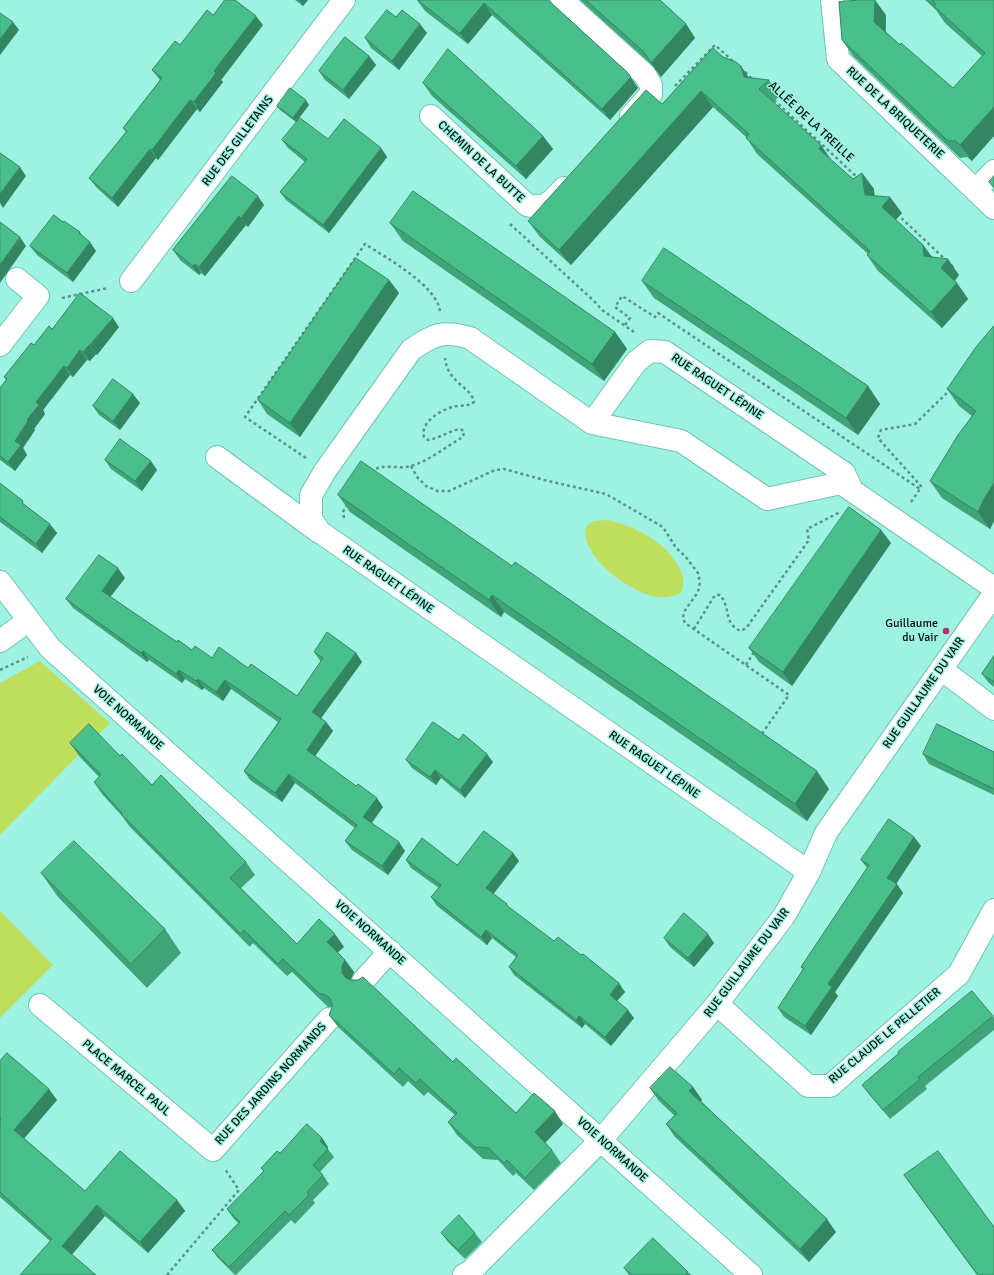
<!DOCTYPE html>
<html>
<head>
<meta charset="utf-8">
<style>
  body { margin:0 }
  canvas { display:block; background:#9ef2e2 }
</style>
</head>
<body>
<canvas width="994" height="1275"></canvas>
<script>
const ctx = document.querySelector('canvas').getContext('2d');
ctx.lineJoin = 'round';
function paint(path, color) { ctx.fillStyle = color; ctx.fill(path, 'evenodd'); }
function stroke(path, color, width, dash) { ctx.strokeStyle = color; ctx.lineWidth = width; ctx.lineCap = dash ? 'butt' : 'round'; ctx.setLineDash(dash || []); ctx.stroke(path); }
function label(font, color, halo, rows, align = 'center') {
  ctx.font = font + ' Signika,sans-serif'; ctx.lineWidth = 3; ctx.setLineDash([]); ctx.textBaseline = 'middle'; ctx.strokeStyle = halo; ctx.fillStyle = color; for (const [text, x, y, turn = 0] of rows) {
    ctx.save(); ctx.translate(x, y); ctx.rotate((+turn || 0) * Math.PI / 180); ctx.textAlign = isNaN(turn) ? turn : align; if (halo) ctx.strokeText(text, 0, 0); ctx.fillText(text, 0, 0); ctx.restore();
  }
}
paint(new Path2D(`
  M 608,520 C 635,527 662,539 677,564 C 683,574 686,582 681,593 C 674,596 666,598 657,597 C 631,593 579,557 586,526 L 594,521 Z
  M 40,661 L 110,723 L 0,835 L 0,683 Z
  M 0,911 L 53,965 L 0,1018 Z`), '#bfde5e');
const minor = new Path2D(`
  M 562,0 L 645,75 L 651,85 L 651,94 L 631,116
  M 832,0 L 838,59 L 994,208
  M 431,116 L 527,205 C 547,210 551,201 564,188
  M 976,190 L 994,171
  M 131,281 L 344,0
  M 0,345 L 38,296 L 17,279
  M 592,423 L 636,362 L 650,351 L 665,352 L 844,473 L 852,490
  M 217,457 L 319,532
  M 0,582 L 50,648 L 751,1275
  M 0,641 L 29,620
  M 941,669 L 994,709
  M 809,872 L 320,532 L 311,519 L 311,495 L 325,471 L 411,350 C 434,334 443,330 470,338 L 592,423 L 681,441 L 767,499 L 841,483 L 994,588
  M 363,981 L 390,951
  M 717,1004 L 808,1086 L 830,1086 L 959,974 L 994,910
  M 40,1005 L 213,1150 L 329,1019
  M 464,1275 L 471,1271 L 601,1140 L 717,1004 L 784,916 L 809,872 L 826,833 L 994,594`);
stroke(minor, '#70c4b5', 24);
stroke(new Path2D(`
  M 745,72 L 753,80
  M 675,86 L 715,45 L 734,62
  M 774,100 L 858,178
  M 897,214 L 947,261
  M 510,224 L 594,301 L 602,310 L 634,332
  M 951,265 L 955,269
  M 62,298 L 108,288
  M 625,325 L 630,318 L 615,307 L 622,296 L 655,317 L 658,313 L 920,489 L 921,486 L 878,438 L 881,430 L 915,424 L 950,390
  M 306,458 L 245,417 L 365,244 C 385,257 438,286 440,312
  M 411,466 L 417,477 L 426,486 L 437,491 L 449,491 L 495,470 L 504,469 L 548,481 L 606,494 L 663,527 L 676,548 L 685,556 L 698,573 L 700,582 L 698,592 L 684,612 L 683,618 L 685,623 L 789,695 L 761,735
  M 371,472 C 382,462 398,470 411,466 C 429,461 447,446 463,437 L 464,431 L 460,429 C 449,431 440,438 428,440 L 424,437 C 420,423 439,411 452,407 C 460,405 467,407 474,402 C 471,386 448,384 445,358
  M 911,502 L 920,489
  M 344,518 L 343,512 L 347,505
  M 694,629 L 715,595 L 720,595 C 731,607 723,624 741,631 L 747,627 L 809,540 L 807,529 L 840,512
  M 746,665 L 754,652
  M 0,670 L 28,657
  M 167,1275 L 239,1190 L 225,1169`), '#5b9287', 2.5, [3, 3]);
stroke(minor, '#fff', 22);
paint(new Path2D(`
  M 295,0 L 308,0 L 303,6 Z
  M 417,0 L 548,0 L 627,72 L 638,88 L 610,120 L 492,15 L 468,44 L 425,11 Z
  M 580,0 L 660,0 L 686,24 L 695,38 L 661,77 L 652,65 Z
  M 925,0 L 994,0 L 972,161 L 967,157 L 960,158 L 853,56 L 842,40 L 886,15 L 886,32 L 900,45 L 953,88 L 982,56 L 945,23 L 936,10 Z
  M 213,15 L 263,25 L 221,80 L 223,82 L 200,112 L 197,109 L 158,160 L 156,158 L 118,207 L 96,187 L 89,178 L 126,132 L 123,128 L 160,80 L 159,79 L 152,70 L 180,45 Z
  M 396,17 L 427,33 L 399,70 L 371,48 L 365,38 Z
  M 369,56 L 376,65 L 349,99 L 325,80 L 319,71 Z
  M 723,57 L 749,78 L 769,80 L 780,96 L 773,102 L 832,161 L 853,179 L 862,173 L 874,189 L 874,196 L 902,213 L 896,220 L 923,245 L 932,257 L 959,275 L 955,281 L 957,283 L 968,299 L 942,328 L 878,271 L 867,255 L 868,254 L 757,154 L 746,137 L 713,107 L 571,265 L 540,237 L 528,221 L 662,104 Z
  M 423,83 L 543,136 L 553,149 L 526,179 L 432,96 Z
  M 309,105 L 296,122 L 280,110 L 277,106 Z
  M 328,139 L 381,148 L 387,157 L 329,233 L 286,200 L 280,192 L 305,162 L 288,148 L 282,140 Z
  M 232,176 L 264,205 L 248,227 L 246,225 L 205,276 L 201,273 L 199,275 L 180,260 L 173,250 Z
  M 63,222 L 80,232 L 82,236 L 96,251 L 73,282 L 37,255 L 30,246 Z
  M 390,223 L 615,332 L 627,349 L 604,381 L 403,241 Z
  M 389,280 L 399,293 L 300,437 L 267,414 L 258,400 Z
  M 642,281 L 868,386 L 880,404 L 858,435 L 654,298 Z
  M 994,326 L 994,521 L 990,529 L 942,498 L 930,481 L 972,416 L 959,406 L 947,389 Z
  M 119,327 L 97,355 L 96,354 L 90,361 L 87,360 L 73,377 L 70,375 L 43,410 L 45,414 L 34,429 L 35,430 L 23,448 L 27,455 L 15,471 L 0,460 L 0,388 L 6,380 L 4,377 L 34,345 L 52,329 Z
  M 140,403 L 120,430 L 99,415 L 93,406 Z
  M 105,460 L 157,470 L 142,491 L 111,469 Z
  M 0,483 L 57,533 L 42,553 L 0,522 Z
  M 338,495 L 829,789 L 807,821 L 504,612 L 501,617 L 350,512 Z
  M 881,530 L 891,543 L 792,686 L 759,662 L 749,648 Z
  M 125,578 L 110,597 L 177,642 L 192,650 L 212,658 L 248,668 L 297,696 L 321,662 L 314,652 L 356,653 L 362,662 L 321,718 L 326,722 L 333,731 L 315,756 L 383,807 L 372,823 L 405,851 L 388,875 L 352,850 L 345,841 L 355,828 L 295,783 L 282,802 L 250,780 L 244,771 L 278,722 L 231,689 L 223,701 L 204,688 L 202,690 L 185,679 L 182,683 L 149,660 L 147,662 L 73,608 L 66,599 Z
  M 994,656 L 994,687 L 989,683 L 982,674 Z
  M 459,740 L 493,762 L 465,798 L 441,778 L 436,785 L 412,768 L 406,760 Z
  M 70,743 L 120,756 L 152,785 L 246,862 L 255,875 L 241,888 L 297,944 L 344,947 L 338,952 L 345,960 L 354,972 L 351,979 L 351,980 L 453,1062 L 516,1113 L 563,1124 L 545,1143 L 552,1150 L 561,1163 L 534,1190 L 516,1173 L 513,1176 L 498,1160 L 483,1159 L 457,1135 L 448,1122 L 455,1115 L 428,1092 L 424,1096 L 408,1081 L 403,1087 L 338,1027 L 329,1015 L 332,1008 L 332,1007 L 328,1007 L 292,972 L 287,976 L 253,943 L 250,947 L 130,827 L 122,816 L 102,794 L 94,782 L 99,777 L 79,756 Z
  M 994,752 L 994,795 L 929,764 L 923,754 Z
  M 914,837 L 921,846 L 896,884 L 903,893 L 835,992 L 838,996 L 811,1035 L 784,1017 L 778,1008 L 803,970 L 801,967 L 867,868 L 861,860 Z
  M 513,853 L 519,861 L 493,894 L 507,904 L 509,908 L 554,941 L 625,992 L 617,1001 L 634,1018 L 611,1046 L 585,1024 L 582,1028 L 514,975 L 509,967 L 516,957 L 492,938 L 487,945 L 437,906 L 431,897 L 439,888 L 411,868 L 406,860 L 457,865 Z
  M 41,873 L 165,929 L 181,953 L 147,988 L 58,897 Z
  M 664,938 L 714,943 L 694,967 L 670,947 Z
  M 972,991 L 994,1018 L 994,1030 L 925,1086 L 927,1089 L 890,1119 L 869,1094 L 862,1085 Z
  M 0,1061 L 57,1100 L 24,1138 L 85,1191 L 177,1200 L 185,1211 L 148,1253 L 105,1216 L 50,1241 L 0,1197 Z
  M 693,1087 L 702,1100 L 701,1101 L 836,1232 L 809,1262 L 675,1137 L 666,1124 L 675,1116 L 659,1101 L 650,1088 Z
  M 322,1138 L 328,1147 L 327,1148 L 334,1157 L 320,1172 L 323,1175 L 329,1184 L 313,1200 L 315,1203 L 295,1224 L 291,1220 L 236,1275 L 235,1275 L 218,1258 L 212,1250 L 238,1223 L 233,1218 L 227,1209 L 264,1172 L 261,1168 L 280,1153 Z
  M 904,1175 L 994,1275 L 977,1275 L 921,1199 Z
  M 441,1233 L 475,1233 L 482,1242 L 465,1259 L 448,1242 Z
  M 624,1268 L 688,1272 L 691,1275 L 629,1275 Z`), '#3fa478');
paint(new Path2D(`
  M 299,0 L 308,0 L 303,6 Z
  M 875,0 L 886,15 L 885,38 L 874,22 Z
  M 484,3 L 492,15 L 468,44 L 460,33 Z
  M 256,16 L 263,25 L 221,80 L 223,82 L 200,112 L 194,102 L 214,71 Z
  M 13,22 L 19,30 L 0,55 L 0,39 Z
  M 420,24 L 427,33 L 399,70 L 392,61 Z
  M 686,24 L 695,38 L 661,77 L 651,63 Z
  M 369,56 L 376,65 L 349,99 L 343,90 Z
  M 741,66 L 752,82 L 744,77 Z
  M 627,72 L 638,88 L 610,120 L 602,109 Z
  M 701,91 L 713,107 L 571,265 L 559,250 Z
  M 190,100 L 197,109 L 158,160 L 152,150 Z
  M 306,100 L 309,105 L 296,122 L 293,118 Z
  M 994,107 L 994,136 L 972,161 L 960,145 Z
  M 543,136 L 553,149 L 526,179 L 516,166 Z
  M 821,145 L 832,161 L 819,149 Z
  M 381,148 L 387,157 L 329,233 L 323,225 Z
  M 150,149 L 156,158 L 118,207 L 112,198 Z
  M 20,167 L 26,176 L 3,208 L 0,203 L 0,194 Z
  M 862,173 L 874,189 L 876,211 L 865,195 Z
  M 258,196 L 264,205 L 248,227 L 241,218 Z
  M 890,197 L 902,213 L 893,223 L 882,207 Z
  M 239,216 L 246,225 L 205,276 L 199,267 Z
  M 20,237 L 26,246 L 0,283 L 0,265 Z
  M 90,242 L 96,251 L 73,282 L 67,273 Z
  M 923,245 L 935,261 L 924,256 Z
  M 948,259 L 959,275 L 952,284 L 941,268 Z
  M 195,264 L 201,273 L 199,275 L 193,266 Z
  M 389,280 L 399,293 L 300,437 L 290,423 Z
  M 957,283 L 968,299 L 942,328 L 931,312 Z
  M 113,318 L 119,327 L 97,355 L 90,345 Z
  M 615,332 L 627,349 L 604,381 L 592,364 Z
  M 89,345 L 96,354 L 90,361 L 83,352 Z
  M 80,350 L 87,360 L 73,377 L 67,368 Z
  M 64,366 L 70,375 L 43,410 L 45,414 L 34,429 L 35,430 L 23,448 L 27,455 L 15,471 L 8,462 L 15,441 L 36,402 Z
  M 868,386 L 880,404 L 858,435 L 846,418 Z
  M 133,394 L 140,403 L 120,430 L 113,421 Z
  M 151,461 L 157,470 L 142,491 L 135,481 Z
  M 994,483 L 994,521 L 990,529 L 978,512 L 984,499 Z
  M 50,524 L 57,533 L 42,553 L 36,544 Z
  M 881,530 L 891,543 L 792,686 L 783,672 Z
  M 118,568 L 125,578 L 108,600 L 102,591 Z
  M 492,595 L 504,612 L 501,617 L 489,600 Z
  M 143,651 L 149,660 L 147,662 L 141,653 Z
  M 356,653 L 362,662 L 319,721 L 312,712 Z
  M 179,670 L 185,679 L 182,683 L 176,674 Z
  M 198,679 L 204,688 L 202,690 L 196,681 Z
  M 225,680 L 231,689 L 223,701 L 216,692 Z
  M 326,722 L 333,731 L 313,759 L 307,750 Z
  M 487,754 L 493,762 L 465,798 L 460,790 Z
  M 435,770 L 441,778 L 436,785 L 430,777 Z
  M 817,771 L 829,789 L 807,821 L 795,804 Z
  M 289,774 L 295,783 L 282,802 L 275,793 Z
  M 377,798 L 383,807 L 369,826 L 363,817 Z
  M 914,837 L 921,846 L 894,887 L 887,878 Z
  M 399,842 L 405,851 L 388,875 L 382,866 Z
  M 513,853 L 519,861 L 492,896 L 486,888 Z
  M 897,884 L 903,893 L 835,992 L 838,996 L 811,1035 L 805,1026 L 828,984 Z
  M 486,930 L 492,938 L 487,945 L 481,937 Z
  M 335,934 L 344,947 L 336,954 L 327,942 Z
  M 708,934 L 714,943 L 694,967 L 688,958 Z
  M 345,960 L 354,972 L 351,979 L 351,985 L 342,973 L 342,966 Z
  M 619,983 L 625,992 L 615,1003 L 610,995 Z
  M 628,1010 L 634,1018 L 611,1046 L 605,1037 Z
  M 579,1016 L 585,1024 L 582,1028 L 576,1020 Z
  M 693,1087 L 702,1100 L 698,1104 L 689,1091 Z
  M 49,1089 L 57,1100 L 22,1141 L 14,1130 Z
  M 555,1111 L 563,1124 L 543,1145 L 535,1132 Z
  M 322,1138 L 328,1147 L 326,1149 L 320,1141 Z
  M 177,1200 L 185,1211 L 148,1253 L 140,1242 Z
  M 97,1205 L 105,1216 L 70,1257 L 62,1246 Z
  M 827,1219 L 836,1232 L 809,1262 L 800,1249 Z`), '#338661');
const building = new Path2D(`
  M 225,0 L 235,0 L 256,16 L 214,71 L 216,73 L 194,102 L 190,100 L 152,150 L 150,149 L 112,198 L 89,178 L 127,131 L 123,128 L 162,78 L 152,70 L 175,41 L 180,45 L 207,10 L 213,15 Z
  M 418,0 L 548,0 L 627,72 L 631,77 L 602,109 L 484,3 L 460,33 Z
  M 586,0 L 660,0 L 686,24 L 651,63 L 644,52 Z
  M 861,0 L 875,0 L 874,22 L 900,45 L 901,43 L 953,88 L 985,53 L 934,6 L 936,4 L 932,0 L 994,0 L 994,107 L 960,145 L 956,141 L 948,141 L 842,40 L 839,2 Z
  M 387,10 L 396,17 L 402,10 L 420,24 L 392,61 L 365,38 Z
  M 0,13 L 13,22 L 0,39 Z
  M 345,37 L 369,56 L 343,90 L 319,71 Z
  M 713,48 L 723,57 L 736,62 L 741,66 L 744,77 L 769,80 L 759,89 L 821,145 L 819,149 L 853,179 L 862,173 L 865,195 L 890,197 L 882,207 L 923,245 L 924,256 L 948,259 L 941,268 L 957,283 L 931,312 L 867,255 L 870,251 L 746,138 L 749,134 L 701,91 L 559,250 L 528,221 L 646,90 L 662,104 Z
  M 448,49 L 543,136 L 516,166 L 423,83 Z
  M 290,88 L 306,100 L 293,118 L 277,106 Z
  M 300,118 L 328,139 L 344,119 L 381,148 L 323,225 L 280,192 L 307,159 L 282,140 Z
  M 0,153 L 20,167 L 0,194 Z
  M 232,176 L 258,196 L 241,218 L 239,216 L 199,267 L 195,264 L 193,266 L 173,250 Z
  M 994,176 L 994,188 L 989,182 Z
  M 413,191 L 615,332 L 592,364 L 390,223 Z
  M 54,215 L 63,222 L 64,221 L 80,232 L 79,233 L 90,242 L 67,273 L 30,246 Z
  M 0,222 L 20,237 L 0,265 Z
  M 664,248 L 868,386 L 846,418 L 642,281 Z
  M 356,258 L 389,280 L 290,423 L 258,400 Z
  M 80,293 L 113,318 L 90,345 L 89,345 L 83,352 L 80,350 L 67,368 L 64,366 L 36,402 L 39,405 L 27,420 L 28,421 L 15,441 L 21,445 L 8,462 L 0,456 L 0,388 L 7,379 L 4,377 L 31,343 L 34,345 L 49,326 L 52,329 Z
  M 994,326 L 994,483 L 984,499 L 978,512 L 930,481 L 958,435 L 976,411 L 947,389 L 976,347 Z
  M 113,379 L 133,394 L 113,421 L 93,406 Z
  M 120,439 L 151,461 L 135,481 L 105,460 Z
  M 361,461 L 512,566 L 515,562 L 817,771 L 795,804 L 492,595 L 489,600 L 338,495 Z
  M 0,483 L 23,501 L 22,503 L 50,524 L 36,544 L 0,517 Z
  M 849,507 L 881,530 L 783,672 L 749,648 Z
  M 99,555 L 118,568 L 102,591 L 177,642 L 178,640 L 192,650 L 195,646 L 212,658 L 219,647 L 248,668 L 251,664 L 297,696 L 323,658 L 314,652 L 327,632 L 356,653 L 312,712 L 326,722 L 307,750 L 356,786 L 358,784 L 377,798 L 363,817 L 399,842 L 382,866 L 345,841 L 357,825 L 289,774 L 275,793 L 244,771 L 281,719 L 225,680 L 216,692 L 198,679 L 196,681 L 179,670 L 176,674 L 143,651 L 141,653 L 66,599 Z
  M 994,656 L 994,682 L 982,674 Z
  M 433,722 L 459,740 L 463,734 L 487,754 L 460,790 L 435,770 L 430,777 L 406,760 Z
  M 89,724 L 120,756 L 122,754 L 152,785 L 161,775 L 246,862 L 230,878 L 297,944 L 319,919 L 335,934 L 327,942 L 345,960 L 342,966 L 342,973 L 346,978 L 351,980 L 358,980 L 363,977 L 453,1062 L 456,1058 L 516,1113 L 534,1093 L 555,1111 L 535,1132 L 552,1150 L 525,1178 L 507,1160 L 504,1163 L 489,1148 L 475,1147 L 448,1122 L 457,1113 L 420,1079 L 416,1083 L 399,1068 L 394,1074 L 329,1015 L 332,1008 L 332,1003 L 329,997 L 323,994 L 320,994 L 283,959 L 278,964 L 244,930 L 241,934 L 121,814 L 122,813 L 94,782 L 101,775 L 70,743 Z
  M 937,724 L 994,752 L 994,789 L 923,754 Z
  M 889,819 L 914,837 L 887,878 L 897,884 L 828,984 L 832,987 L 805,1026 L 778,1008 L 804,968 L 801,967 L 869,865 L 861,860 Z
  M 484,831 L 513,853 L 486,888 L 507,904 L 506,905 L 554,941 L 558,937 L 581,955 L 583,954 L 619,983 L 610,995 L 628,1010 L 605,1037 L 579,1016 L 576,1020 L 509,967 L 518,955 L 486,930 L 481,937 L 431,897 L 441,885 L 406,860 L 422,838 L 457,865 Z
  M 74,841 L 165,929 L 131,964 L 41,873 Z
  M 684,913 L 708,934 L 688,958 L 664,938 Z
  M 972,991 L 993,1016 L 918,1077 L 920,1079 L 883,1110 L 862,1085 L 899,1053 L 898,1052 Z
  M 7,1053 L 49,1089 L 14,1130 L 85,1191 L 120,1151 L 177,1200 L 140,1242 L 97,1205 L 62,1246 L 96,1275 L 20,1275 L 52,1239 L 0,1192 L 0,1121 L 1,1119 L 0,1118 L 0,1061 Z
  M 670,1067 L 693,1087 L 689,1091 L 827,1219 L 800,1249 L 666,1124 L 677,1113 L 650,1088 Z
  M 307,1124 L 322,1138 L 320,1141 L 328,1149 L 313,1165 L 323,1175 L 307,1192 L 309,1195 L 289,1215 L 285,1211 L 229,1267 L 212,1250 L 240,1222 L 227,1209 L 264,1171 L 261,1168 L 277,1151 L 280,1153 Z
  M 938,1151 L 994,1227 L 994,1275 L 978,1275 L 904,1175 Z
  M 459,1215 L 475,1233 L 458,1250 L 441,1233 Z
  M 653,1238 L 688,1272 L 685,1275 L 632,1275 L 624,1268 Z`);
paint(building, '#49bf8b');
stroke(building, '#338661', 1);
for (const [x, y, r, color] of [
  [946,631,4,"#b92e66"]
]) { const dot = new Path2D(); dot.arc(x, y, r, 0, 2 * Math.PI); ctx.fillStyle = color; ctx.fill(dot); stroke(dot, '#9ef2e2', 1.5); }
label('12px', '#00100c', '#9ef2e2', [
  ["RUE DE LA BRIQUETERIE",895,113,43],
  ["ALLÉE DE LA TREILLE",811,122,43],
  ["RUE DES GILLETAINS",238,141,-53],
  ["CHEMIN DE LA BUTTE",481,162,43],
  ["RUE RAGUET LÉPINE",717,387,34],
  ["RUE RAGUET LÉPINE",388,580,35],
  ["RUE GUILLAUME DU VAIR",924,693,-55],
  ["VOIE NORMANDE",128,718,42],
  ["RUE RAGUET LÉPINE",654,765,35],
  ["VOIE NORMANDE",370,933,42],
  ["RUE GUILLAUME DU VAIR",747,963,-53],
  ["RUE CLAUDE LE PELLETIER",885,1036,-40],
  ["PLACE MARCEL PAUL",126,1078,40],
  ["RUE DES JARDINS NORMANDS",271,1084,-48],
  ["VOIE NORMANDE",612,1150,42]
]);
label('12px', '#00100c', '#9ef2e2', [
  ["Guillaume",938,624],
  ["du Vair",938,638]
], 'right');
</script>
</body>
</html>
